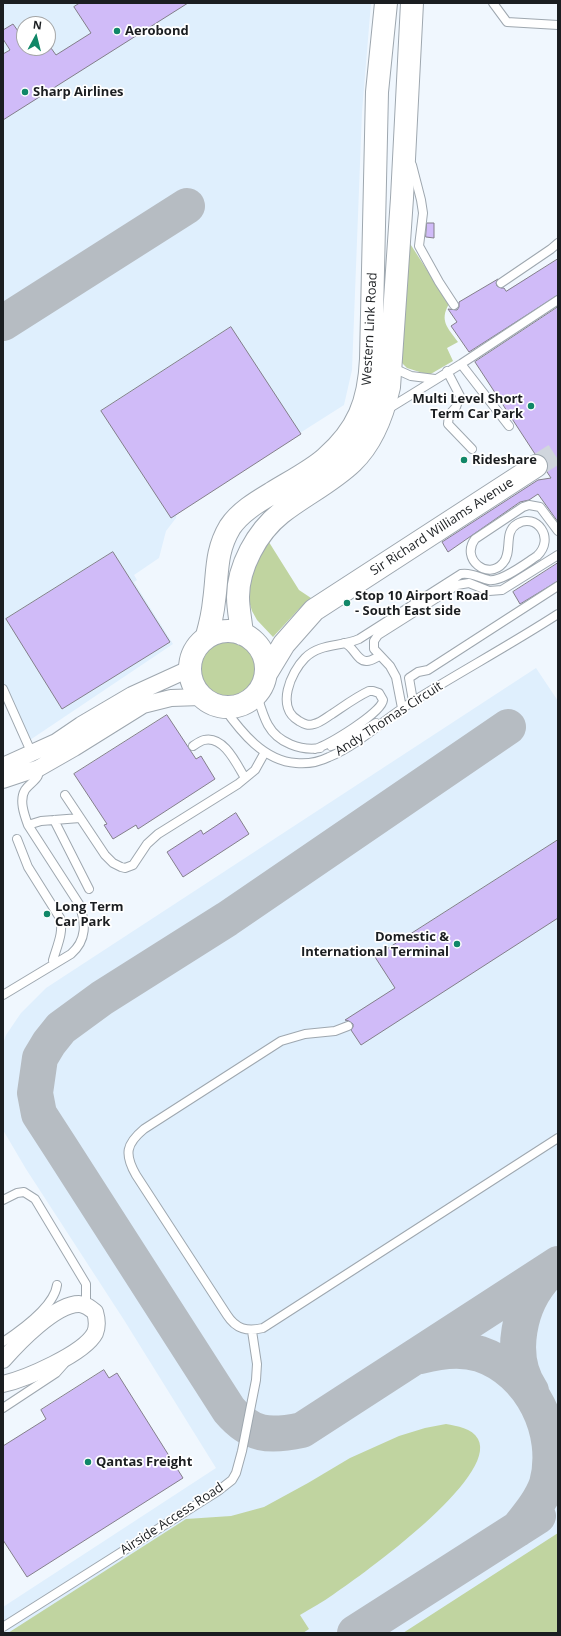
<!DOCTYPE html>
<html>
<head>
<meta charset="utf-8">
<style>
  body { margin:0 }
  #map { position:relative; width:561px; height:1636px; overflow:hidden; background:#f0f7fe; font-family:"Open Sans",sans-serif }
  canvas { display:block }
  .frame { position:absolute; inset:0; border:4px solid #1b1e21; pointer-events:none }
  .north { position:absolute; left:16px; top:16px; width:40px; height:40px; box-sizing:border-box; background:#fff; border:1px solid #a4a5a6; border-radius:50%; rotate:7deg; font-size:11px; font-weight:700; line-height:16px; text-align:center; color:#1b1e21 }
  .north::after { content:''; display:block; margin:auto; width:14px; height:18px; background:#118768; clip-path:polygon(50% 0,100% 100%,50% 72%,0 100%) }
</style>
</head>
<body>
<div id="map">
<canvas width="561" height="1636"></canvas>
<div class="frame"></div>
<div class="north">N</div>
</div>
<script>
const ctx = document.querySelector('canvas').getContext('2d');
ctx.lineJoin = 'round';
function paint(path, color) { ctx.fillStyle = color; ctx.fill(path, 'evenodd'); }
function stroke(path, color, width, dash) { ctx.strokeStyle = color; ctx.lineWidth = width; ctx.lineCap = dash ? 'butt' : 'round'; ctx.setLineDash(dash || []); ctx.stroke(path); }
function label(font, color, halo, rows, align = 'center') {
  ctx.font = font + ' "Open Sans",sans-serif'; ctx.lineWidth = 3.5; ctx.setLineDash([]); ctx.textBaseline = 'middle'; ctx.strokeStyle = halo; ctx.fillStyle = color; for (const [text, x, y, turn = 0] of rows) {
    ctx.save(); ctx.translate(x, y); ctx.rotate((+turn || 0) * Math.PI / 180); ctx.textAlign = isNaN(turn) ? turn : align; if (halo) ctx.strokeText(text, 0, 0); ctx.fillText(text, 0, 0); ctx.restore();
  }
}
paint(new Path2D(`
  M 3,3 L 371,3 L 362,112 L 352,370 L 344,405 L 177,511 L 176,518 L 166,531 L 159,558 L 134,575 L 137,580 L 134,582 L 173,644 L 27,742 L 3,694 ZM 24,24 L 48,24 L 48,48 L 24,48 Z
  M 536,668 L 558,701 L 558,1633 L 3,1633 L 3,1607 L 216,1468 L 124,1320 L 26,1169 L 3,1130 L 3,1044 L 6,1035 L 21,1013 L 46,988 Z`), '#dfeffd');
paint(new Path2D(`
  M 407,239 L 449,304 C 439,321 448,328 458,342 L 447,348 L 453,361 L 429,375 L 407,368 L 402,363 Z
  M 267,539 L 299,590 L 311,598 L 298,610 L 273,637 L 257,620 L 252,611 L 248,598 L 252,566 Z
  M199 669a30 30 0 1 1 60 0a30 30 0 1 1-60 0Z
  M 446,1424 C 457,1426 472,1428 478,1439 C 499,1477 362,1575 334,1594 C 323,1602 311,1608 300,1615 L 309,1629 L 303,1633 L 8,1633 L 186,1519 L 231,1516 L 264,1507 L 308,1483 L 350,1458 L 399,1436 L 425,1428 Z
  M 558,1533 L 558,1633 L 403,1633 Z`), '#c0d4a0');
stroke(new Path2D(`
  M 3,323 L 187,206
  M 508,727 L 227,919 L 102,998 L 61,1028 L 49,1043 L 40,1058 L 35,1093 L 39,1114 L 61,1148 L 229,1410 C 251,1436 269,1437 302,1430 L 558,1264
  M 420,1356 C 439,1351 461,1348 480,1354 C 531,1371 561,1432 547,1484 C 541,1501 529,1515 518,1529
  M 531,1391 C 507,1356 519,1303 547,1274
  M 355,1633 L 538,1516`), '#b6bcc2', 36);
const building = new Path2D(`
  M 80,3 L 188,3 L 3,120 L 3,54 L 10,50 L 3,39 L 3,30 L 13,24 L 18,31 L 24,27 L 24,48 L 51,48 L 56,55 L 91,33 L 74,7 Z
  M 427,223 L 434,223 L 434,238 L 426,237 Z
  M 558,259 L 558,295 L 469,352 L 451,326 L 457,322 L 448,309 L 457,310 L 459,307 L 459,302 L 498,279 L 496,283 L 497,286 L 501,288 L 504,288 L 506,291 Z
  M 558,307 L 558,522 L 538,494 L 529,500 L 520,502 L 448,552 L 442,542 L 538,480 L 551,478 L 547,472 L 548,466 L 547,460 L 541,455 L 535,454 L 475,362 Z
  M 231,327 L 301,434 L 171,518 L 101,411 Z
  M 113,552 L 170,642 L 62,709 L 6,619 Z
  M 558,563 L 558,581 L 520,604 L 513,592 Z
  M 167,715 L 196,759 L 201,756 L 215,779 L 138,829 L 136,825 L 113,839 L 104,825 L 107,824 L 74,774 Z
  M 236,813 L 249,834 L 183,877 L 167,852 L 201,830 L 203,834 Z
  M 558,840 L 558,918 L 361,1045 L 351,1030 L 353,1027 L 353,1024 L 349,1021 L 345,1020 L 395,988 L 375,957 Z
  M 104,1370 L 109,1378 L 117,1373 L 183,1478 L 27,1577 L 3,1540 L 3,1446 L 46,1419 L 41,1410 Z`);
paint(building, '#d0bbf8');
stroke(building, '#837f8a', 1);
stroke(new Path2D(`
  M 536,466 L 558,452`), '#d0d6dd', 22, [22, 11]);
const lane = new Path2D(`
  M 493,3 L 507,22 L 558,25
  M 412,165 L 421,200 L 423,213 L 419,246 L 439,282 L 454,305
  M 501,283 L 551,249 L 558,243
  M 461,364 L 509,426
  M 391,367 L 411,376 L 435,379
  M 447,371 L 460,396 L 456,407 L 449,415 L 448,424 L 472,449
  M 388,409 L 461,364 L 558,300
  M 344,643 C 354,646 357,662 367,661 C 372,661 376,657 380,656
  M 3,689 L 33,756
  M 257,695 C 260,705 263,716 268,725 C 278,743 301,751 320,748
  M 413,701 L 409,678 L 418,672 L 428,670 L 558,586
  M 224,708 C 241,732 264,761 296,763 C 307,764 319,762 329,757 C 360,744 384,719 412,702 C 460,672 510,645 558,614
  M 402,708 L 396,677 L 390,666 L 374,649 L 374,641 L 378,635 L 457,585 L 469,583 L 489,591 L 502,590 L 558,555
  M 193,746 C 196,744 200,741 204,740 C 224,735 237,765 245,778
  M 331,746 L 349,739 L 376,723
  M 315,749 C 328,745 382,713 383,700 L 379,693 L 373,691 L 369,691 C 356,697 344,706 332,714 C 327,717 320,723 314,724 C 308,726 304,724 299,721 C 275,708 291,672 305,658 C 320,643 341,647 359,639 L 461,574 C 472,572 479,578 489,580 C 502,582 526,563 537,556 C 556,538 536,512 517,524 C 503,532 513,552 503,563 C 488,581 460,559 475,539 L 523,507 L 529,505 L 540,507 L 558,531
  M 65,795 L 105,855 L 113,863 L 121,867 L 125,868 L 133,865 L 147,844 L 158,834 L 238,784 L 255,770 L 265,752
  M 54,820 L 89,889
  M 28,825 L 41,821 L 80,818
  M 17,839 L 28,867 L 60,918 C 64,932 57,946 53,960
  M 3,995 L 71,954 C 87,940 86,923 79,904 L 28,825 C 24,814 19,800 25,790 C 31,781 42,779 38,766
  M 348,1026 L 335,1031 L 305,1034 L 281,1041 L 144,1129 C 126,1144 124,1154 136,1175 L 227,1315 C 236,1329 247,1332 263,1328 L 558,1138
  M 3,1200 L 17,1193 L 24,1192 L 35,1199 L 86,1284 L 86,1305
  M 3,1342 C 21,1330 54,1307 57,1285
  M 3,1408 L 56,1373 L 64,1364
  M 3,1627 L 218,1491 L 232,1480 L 236,1473 L 242,1451 L 256,1380 L 257,1364 L 252,1331`);
const street = new Path2D(`
  M 3,766 L 56,742 L 81,725 L 132,695 L 189,669
  M 3,780 L 39,768 L 74,748 L 143,705 L 171,698 L 201,697
  M 3,1360 C 18,1343 55,1304 79,1304 C 85,1304 90,1308 95,1312 C 97,1319 98,1326 95,1333 C 84,1354 25,1379 3,1384`);
const secondary = new Path2D(`
  M190 669a38 38 0 1 1 76 0a38 38 0 1 1-76 0Z
  M 242,634 C 241,622 238,609 238,597 C 238,567 257,532 281,513 C 304,495 331,482 352,462 C 373,442 383,414 389,387 L 402,198 L 412,3
  M 207,636 C 210,625 213,612 214,601 C 218,573 215,552 230,527 C 240,512 257,502 272,493 C 288,483 313,470 326,458 C 358,430 369,402 371,359 L 377,92 L 386,3
  M 267,672 L 284,644 L 314,610 L 536,466`);
stroke(lane, '#9ea7af', 10);
stroke(street, '#9ea7af', 18);
stroke(secondary, '#9ea7af', 24);
stroke(lane, '#fff', 8);
stroke(street, '#fff', 16);
stroke(secondary, '#fff', 22);
for (const [x, y, r, color] of [
  [117,31,4,"#118768"],
  [25,92,4,"#118768"],
  [531,406,4,"#118768"],
  [464,460,4,"#118768"],
  [347,603,4,"#118768"],
  [47,914,4,"#118768"],
  [457,944,4,"#118768"],
  [88,1462,4,"#118768"]
]) { const dot = new Path2D(); dot.arc(x, y, r, 0, 2 * Math.PI); ctx.fillStyle = color; ctx.fill(dot); stroke(dot, '#fff', 1.5); }
label('bold 13px', '#1b1e21', '#fff', [
  ["Aerobond",125,31],
  ["Sharp Airlines",33,92],
  ["Multi Level Short",523,399,"right"],
  ["Term Car Park",523,414,"right"],
  ["Rideshare",472,460],
  ["Stop 10 Airport Road",355,596],
  ["- South East side",355,611],
  ["Long Term",55,907],
  ["Car Park",55,922],
  ["Domestic &",449,937,"right"],
  ["International Terminal",449,952,"right"],
  ["Qantas Freight",96,1462]
], 'left');
label('13px', '#1b1e21', '#fff', [
  ["Western Link Road",370,329,-87],
  ["Sir Richard Williams Avenue",442,527,-33],
  ["Andy Thomas Circuit",389,719,-33],
  ["Airside Access Road",172,1519,-33]
]);
</script>
</body>
</html>
